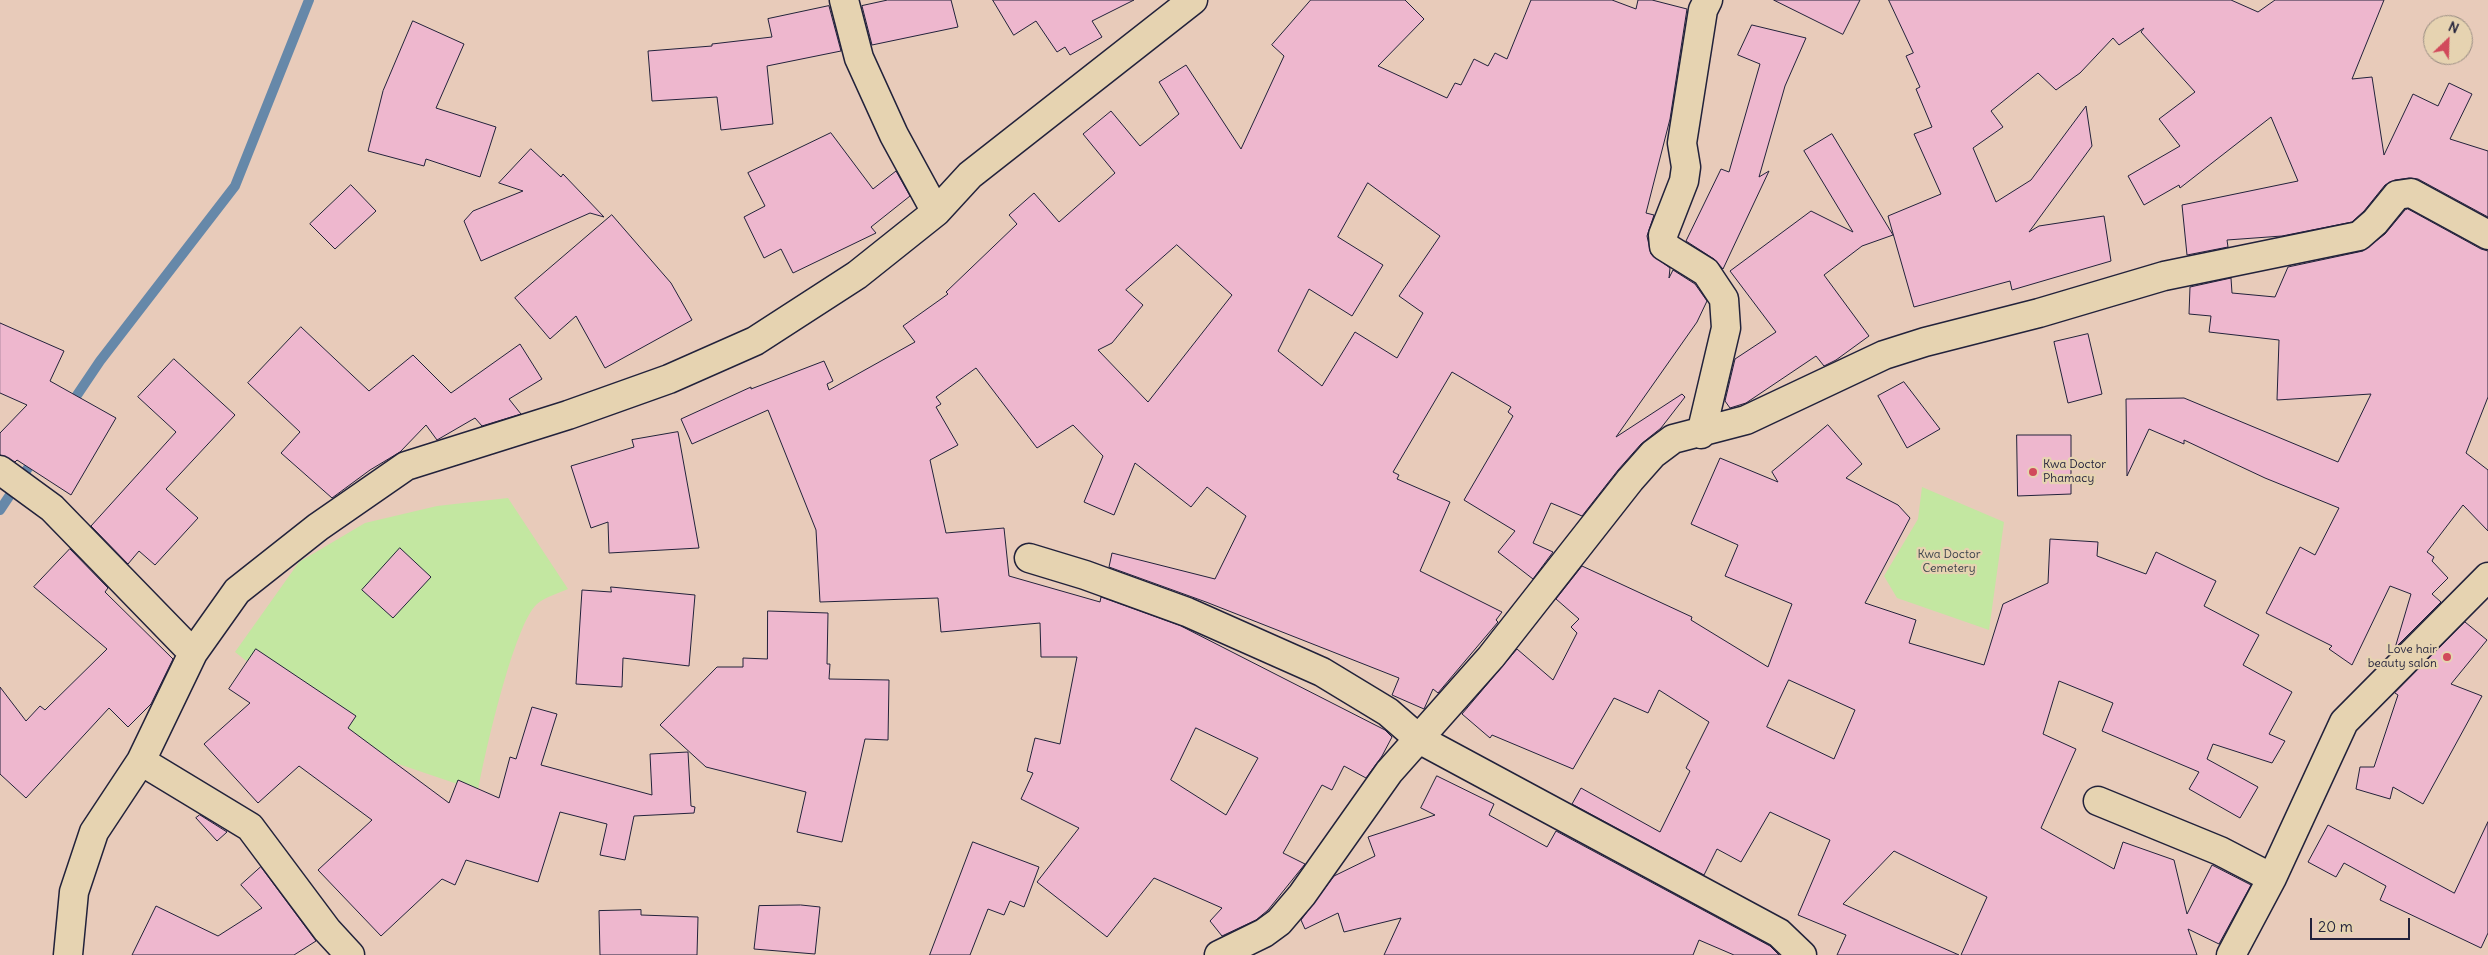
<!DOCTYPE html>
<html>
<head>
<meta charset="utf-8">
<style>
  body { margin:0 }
  #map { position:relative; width:2488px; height:955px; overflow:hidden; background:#e8cbba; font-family:Delius,sans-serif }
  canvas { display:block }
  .north { position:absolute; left:2423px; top:15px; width:50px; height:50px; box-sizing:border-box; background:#e6d3b1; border:1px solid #988c82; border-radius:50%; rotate:24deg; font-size:14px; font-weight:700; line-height:20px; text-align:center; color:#22223b }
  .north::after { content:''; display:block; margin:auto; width:18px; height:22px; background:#d1495b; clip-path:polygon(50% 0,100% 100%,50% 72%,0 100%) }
  .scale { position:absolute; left:2310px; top:918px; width:100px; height:22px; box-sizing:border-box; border:2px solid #22223b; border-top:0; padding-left:6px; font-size:15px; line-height:18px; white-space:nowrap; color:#22223b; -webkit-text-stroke:4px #e6d3b1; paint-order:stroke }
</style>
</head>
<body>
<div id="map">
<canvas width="2488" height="955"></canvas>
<div class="north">N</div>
<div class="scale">20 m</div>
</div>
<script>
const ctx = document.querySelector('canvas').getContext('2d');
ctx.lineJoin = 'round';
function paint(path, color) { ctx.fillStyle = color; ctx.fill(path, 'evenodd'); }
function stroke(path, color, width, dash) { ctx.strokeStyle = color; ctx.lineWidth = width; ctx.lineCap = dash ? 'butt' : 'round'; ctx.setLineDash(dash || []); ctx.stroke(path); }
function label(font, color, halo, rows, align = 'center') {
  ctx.font = font + ' Delius,sans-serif'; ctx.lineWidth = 4.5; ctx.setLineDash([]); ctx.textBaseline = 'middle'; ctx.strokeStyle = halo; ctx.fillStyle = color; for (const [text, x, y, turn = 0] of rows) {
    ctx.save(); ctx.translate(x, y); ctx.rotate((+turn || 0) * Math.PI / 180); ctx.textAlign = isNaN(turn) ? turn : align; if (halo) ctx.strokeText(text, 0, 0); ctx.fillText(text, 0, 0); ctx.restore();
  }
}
paint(new Path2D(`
  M 1922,487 L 2004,522 L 1989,630 L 1897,598 L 1884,576 L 1918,519 Z
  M 508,498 L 568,589 C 559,593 545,597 537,604 C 514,624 484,757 478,791 L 360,751 L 235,652 L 299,562 L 365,523 L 437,506 Z`), '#c3e7a1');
stroke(new Path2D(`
  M 69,407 L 100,361 L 235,186 L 309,0
  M 0,510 L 36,456`), '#6688a9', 10);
const building = new Path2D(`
  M 888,0 L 951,0 L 958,27 L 872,45 L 862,6 Z
  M 993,0 L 1134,0 L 1092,21 L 1102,37 L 1070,55 L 1065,47 L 1057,52 L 1036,21 L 1014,35 Z
  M 1311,0 L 1405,0 L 1424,19 L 1378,66 L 1447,98 L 1455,83 L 1461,85 L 1474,59 L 1488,66 L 1495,53 L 1507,59 L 1531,0 L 1612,0 L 1636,9 L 1638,0 L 1652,0 L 1687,9 L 1670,119 L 1646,213 L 1654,215 L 1647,236 L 1651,254 L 1670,268 L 1669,278 L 1673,270 L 1695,284 L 1707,301 L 1697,322 L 1616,437 L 1682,394 L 1685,397 L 1661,428 L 1641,444 L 1618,470 L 1582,516 L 1551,503 L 1533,543 L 1553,552 L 1533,579 L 1498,552 L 1515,531 L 1464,500 L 1513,416 L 1508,412 L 1511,407 L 1452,372 L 1393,472 L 1399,475 L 1397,479 L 1450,502 L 1420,571 L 1502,612 L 1496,620 L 1498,622 L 1438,693 L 1433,689 L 1424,709 L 1392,695 L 1399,678 L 1206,602 L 1109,567 L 1112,553 L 1215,579 L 1246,516 L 1207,487 L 1191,507 L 1135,463 L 1114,515 L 1084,502 L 1103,456 L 1073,425 L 1037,448 L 976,368 L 936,397 L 941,404 L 936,407 L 958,445 L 930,460 L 946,533 L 1004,528 L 1009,576 L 1100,602 L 1101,597 L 1181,626 L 1385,730 L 1392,737 L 1382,756 L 1366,778 L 1344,766 L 1332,790 L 1322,785 L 1283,853 L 1305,864 L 1268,910 L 1256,920 L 1222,936 L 1210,921 L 1222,908 L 1154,878 L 1107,937 L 1037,882 L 1079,828 L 1021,799 L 1033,773 L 1027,771 L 1035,738 L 1060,744 L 1077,657 L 1041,657 L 1040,623 L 941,632 L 938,598 L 820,602 L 816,530 L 768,410 L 692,444 L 681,419 L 751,387 L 751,389 L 824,361 L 833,381 L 827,384 L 829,390 L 915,342 L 903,326 L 948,294 L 946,292 L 1017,224 L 1009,215 L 1034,193 L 1059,222 L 1115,173 L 1083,134 L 1111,111 L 1140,146 L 1179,114 L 1159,82 L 1186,65 L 1241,149 L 1284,56 L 1272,45 ZM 1368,183 L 1440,236 L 1399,296 L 1423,313 L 1397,358 L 1355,332 L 1322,386 L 1278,351 L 1309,289 L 1352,316 L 1383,265 L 1338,237 ZM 1177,245 L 1232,295 L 1148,402 L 1098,350 L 1112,343 L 1143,305 L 1126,290 ZM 1196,728 L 1258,758 L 1226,815 L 1171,780 Z
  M 1774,0 L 1860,0 L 1843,34 Z
  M 1889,0 L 2231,0 L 2258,12 L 2275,0 L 2384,0 L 2352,79 L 2372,77 L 2384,155 L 2413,94 L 2438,106 L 2449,83 L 2472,94 L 2450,139 L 2488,151 L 2488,217 L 2418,179 L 2409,178 L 2395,180 L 2385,185 L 2364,211 L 2352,222 L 2282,236 L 2227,240 L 2228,247 L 2187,255 L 2182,205 L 2298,181 L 2271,117 L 2180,188 L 2179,185 L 2144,205 L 2128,176 L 2180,146 L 2159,119 L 2195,92 L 2141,32 L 2144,28 L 2119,45 L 2113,38 L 2080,73 L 2056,90 L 2038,73 L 1991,111 L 2003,127 L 1973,148 L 1996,202 L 2031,180 L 2086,106 L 2092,146 L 2029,232 L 2039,226 L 2104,216 L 2111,261 L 2012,290 L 2010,281 L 1914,307 L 1888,216 L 1941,194 L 1914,134 L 1932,127 L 1916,89 L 1920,87 L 1906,56 L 1913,53 Z
  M 829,6 L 841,51 L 767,66 L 773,124 L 721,130 L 717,97 L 652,101 L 648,51 L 712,46 L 712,44 L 772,37 L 768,19 Z
  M 413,21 L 464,44 L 436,108 L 496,127 L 480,177 L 426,159 L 424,166 L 368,151 L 383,91 Z
  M 1752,25 L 1806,38 L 1785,86 L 1759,177 L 1769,171 L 1723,269 L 1714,259 L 1686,241 L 1721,169 L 1729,172 L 1760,64 L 1738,55 Z
  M 831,133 L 873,189 L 896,171 L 910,196 L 871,227 L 876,233 L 793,273 L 781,249 L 764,258 L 744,217 L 765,206 L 748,173 Z
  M 1832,134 L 1893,235 L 1862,246 L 1824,275 L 1869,336 L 1836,360 L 1824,366 L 1816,356 L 1746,403 L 1730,408 L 1725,401 L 1735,359 L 1776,332 L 1730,271 L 1811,211 L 1853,232 L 1804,151 Z
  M 531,149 L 561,177 L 563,174 L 604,217 L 590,213 L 481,261 L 464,221 L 473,211 L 523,191 L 499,183 Z
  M 351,185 L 376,211 L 335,249 L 310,224 Z
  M 2408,209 L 2481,249 L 2488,251 L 2488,397 L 2466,453 L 2488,470 L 2488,531 L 2463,505 L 2427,552 L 2434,557 L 2432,561 L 2448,578 L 2432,594 L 2441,602 L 2395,648 L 2411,594 L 2390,586 L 2352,665 L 2329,649 L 2332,646 L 2266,613 L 2300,547 L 2315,555 L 2339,508 L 2265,478 L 2184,440 L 2184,444 L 2149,429 L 2127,476 L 2126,399 L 2184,398 L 2338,462 L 2371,394 L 2277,400 L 2279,340 L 2209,332 L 2211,316 L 2189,314 L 2190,287 L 2231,278 L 2232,293 L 2275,297 L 2288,267 L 2363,251 L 2385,234 L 2405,210 Z
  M 612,215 L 671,283 L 692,320 L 605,368 L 576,316 L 550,339 L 515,298 Z
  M 0,323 L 64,351 L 50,381 L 116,418 L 71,495 L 17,460 L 15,462 L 0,455 L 0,433 L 27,405 L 0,393 Z
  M 301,327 L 369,391 L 413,355 L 451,393 L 520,344 L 542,379 L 509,399 L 521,414 L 482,426 L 475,418 L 437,440 L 426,425 L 400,452 L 370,470 L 332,498 L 281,453 L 300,432 L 248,383 Z
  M 2088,334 L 2102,394 L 2068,403 L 2054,342 Z
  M 174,359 L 235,415 L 166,489 L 198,518 L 155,565 L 139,551 L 128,564 L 91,526 L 176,432 L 138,397 Z
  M 1904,382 L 1940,429 L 1907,448 L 1878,396 Z
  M 1828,425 L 1862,464 L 1846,478 L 1898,505 L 1910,518 L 1865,603 L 1916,620 L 1909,643 L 1984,665 L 2003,604 L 2048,583 L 2050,539 L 2098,542 L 2097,556 L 2146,574 L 2156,552 L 2216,581 L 2204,606 L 2259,635 L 2243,665 L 2292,692 L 2269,734 L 2285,741 L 2272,763 L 2213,744 L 2207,759 L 2258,787 L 2240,818 L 2189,789 L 2199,772 L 2102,731 L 2113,703 L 2059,681 L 2043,734 L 2076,749 L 2041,828 L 2114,869 L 2123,842 L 2174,860 L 2187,914 L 2212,865 L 2251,885 L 2219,944 L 2188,929 L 2197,955 L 1961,955 L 1987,897 L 1894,851 L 1843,904 L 1959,955 L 1837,955 L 1846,935 L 1798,915 L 1830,840 L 1770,812 L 1741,862 L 1717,849 L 1704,875 L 1572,804 L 1581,788 L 1660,832 L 1690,771 L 1686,768 L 1709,722 L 1659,690 L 1648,713 L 1614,698 L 1573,769 L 1492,735 L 1490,738 L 1462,714 L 1517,649 L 1553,680 L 1577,633 L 1571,627 L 1579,619 L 1556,599 L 1582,566 L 1692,617 L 1691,620 L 1768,667 L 1792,604 L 1725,576 L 1738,545 L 1691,524 L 1720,458 L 1778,482 L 1772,472 ZM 1789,680 L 1855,710 L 1834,759 L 1767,727 Z
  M 678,432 L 699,548 L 609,553 L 608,522 L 591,528 L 571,466 L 634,447 L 632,440 Z
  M 2017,435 L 2071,435 L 2071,494 L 2018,496 Z
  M 400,548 L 431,577 L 393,618 L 362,590 Z
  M 70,549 L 108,588 L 105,592 L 173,659 L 151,704 L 128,727 L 109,708 L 26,798 L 0,774 L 0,687 L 26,721 L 40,706 L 45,710 L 107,649 L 34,587 Z
  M 611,587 L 695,595 L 689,666 L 623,658 L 622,687 L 576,684 L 582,590 L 611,592 Z
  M 768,611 L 828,613 L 827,664 L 830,664 L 829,679 L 889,680 L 888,740 L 865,739 L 842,842 L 797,832 L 806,792 L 706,767 L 660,725 L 717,667 L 743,667 L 743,658 L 767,659 Z
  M 2465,622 L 2487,640 L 2451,684 L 2482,696 L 2423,804 L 2393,787 L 2390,799 L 2356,789 L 2360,767 L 2374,767 L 2398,695 L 2395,693 Z
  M 256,649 L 356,716 L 348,728 L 449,803 L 458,780 L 499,798 L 510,757 L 516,759 L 532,707 L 557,714 L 541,765 L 652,795 L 650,754 L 688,752 L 691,806 L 695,807 L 694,813 L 634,816 L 625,860 L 600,855 L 607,824 L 560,812 L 538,882 L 466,860 L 455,885 L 442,879 L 381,936 L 318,870 L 372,820 L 299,766 L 258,803 L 204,744 L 250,703 L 229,689 Z
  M 1437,776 L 1494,804 L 1489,815 L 1547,847 L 1556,831 L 1770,946 L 1779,955 L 1734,955 L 1699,940 L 1693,955 L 1384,955 L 1401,918 L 1344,932 L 1338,913 L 1305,929 L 1301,920 L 1334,876 L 1375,856 L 1368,837 L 1435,815 L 1421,808 Z
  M 200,815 L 227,832 L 217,841 L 196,818 Z
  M 2488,822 L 2488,933 L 2481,948 L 2380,900 L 2386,886 L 2344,863 L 2336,877 L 2308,862 L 2328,825 L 2454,893 Z
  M 973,842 L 1039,867 L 1024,907 L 1010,901 L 1004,915 L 988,909 L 970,955 L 930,955 Z
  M 261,867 L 316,941 L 294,955 L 132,955 L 156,906 L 218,936 L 262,908 L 241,885 Z
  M 801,905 L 820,907 L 815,954 L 754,949 L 759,906 Z
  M 641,910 L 641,915 L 698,917 L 697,955 L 600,955 L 599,911 Z`);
paint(building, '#eeb7ce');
stroke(building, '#22223b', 1);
const minor = new Path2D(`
  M 844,0 L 859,58 L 894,135 L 936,212
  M 1701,434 L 1726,328 L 1724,299 L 1706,272 L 1664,246 L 1663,235 L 1684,181 L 1686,167 L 1682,143 L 1703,10 L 1708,0
  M 0,470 L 52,508 L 193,653
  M 1029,558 L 1085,575 L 1187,612 L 1322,672 L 1388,712 L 1419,739 L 1779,933 L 1802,955
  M 141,761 L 250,827 L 327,930 L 350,955
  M 2098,801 L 2220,851 L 2272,878
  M 68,955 L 74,892 L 94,832 L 141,761 L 193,653 L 237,591 L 318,527 L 406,466 L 568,415 L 669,379 L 755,341 L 857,275 L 936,212 L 970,175 L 1193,0
  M 1219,955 L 1264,933 L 1279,922 L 1302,895 L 1389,772 L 1491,657 L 1630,480 L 1653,454 L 1673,439 L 1746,420 L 1884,355 L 1925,342 L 2039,313 L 2164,276 L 2359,236 L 2375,222 L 2397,195 L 2411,193 L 2488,235
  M 2231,955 L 2272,878 L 2344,722 L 2488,577`);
stroke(minor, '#22223b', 31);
stroke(minor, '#e6d3b1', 28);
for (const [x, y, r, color] of [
  [2033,472,5,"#d1495b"],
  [2447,657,5,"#d1495b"]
]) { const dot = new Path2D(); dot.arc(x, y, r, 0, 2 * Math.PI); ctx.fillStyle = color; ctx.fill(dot); stroke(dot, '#e6d3b1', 2); }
label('12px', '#22223b', '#e6d3b1', [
  ["Kwa Doctor",2043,465],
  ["Phamacy",2043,479],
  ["Love hair",2437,650,"right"],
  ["beauty salon",2437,664,"right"]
], 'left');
label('12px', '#3a404a', '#e6d3b1', [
  ["Kwa Doctor",1949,555],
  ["Cemetery",1949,569]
]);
</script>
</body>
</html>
